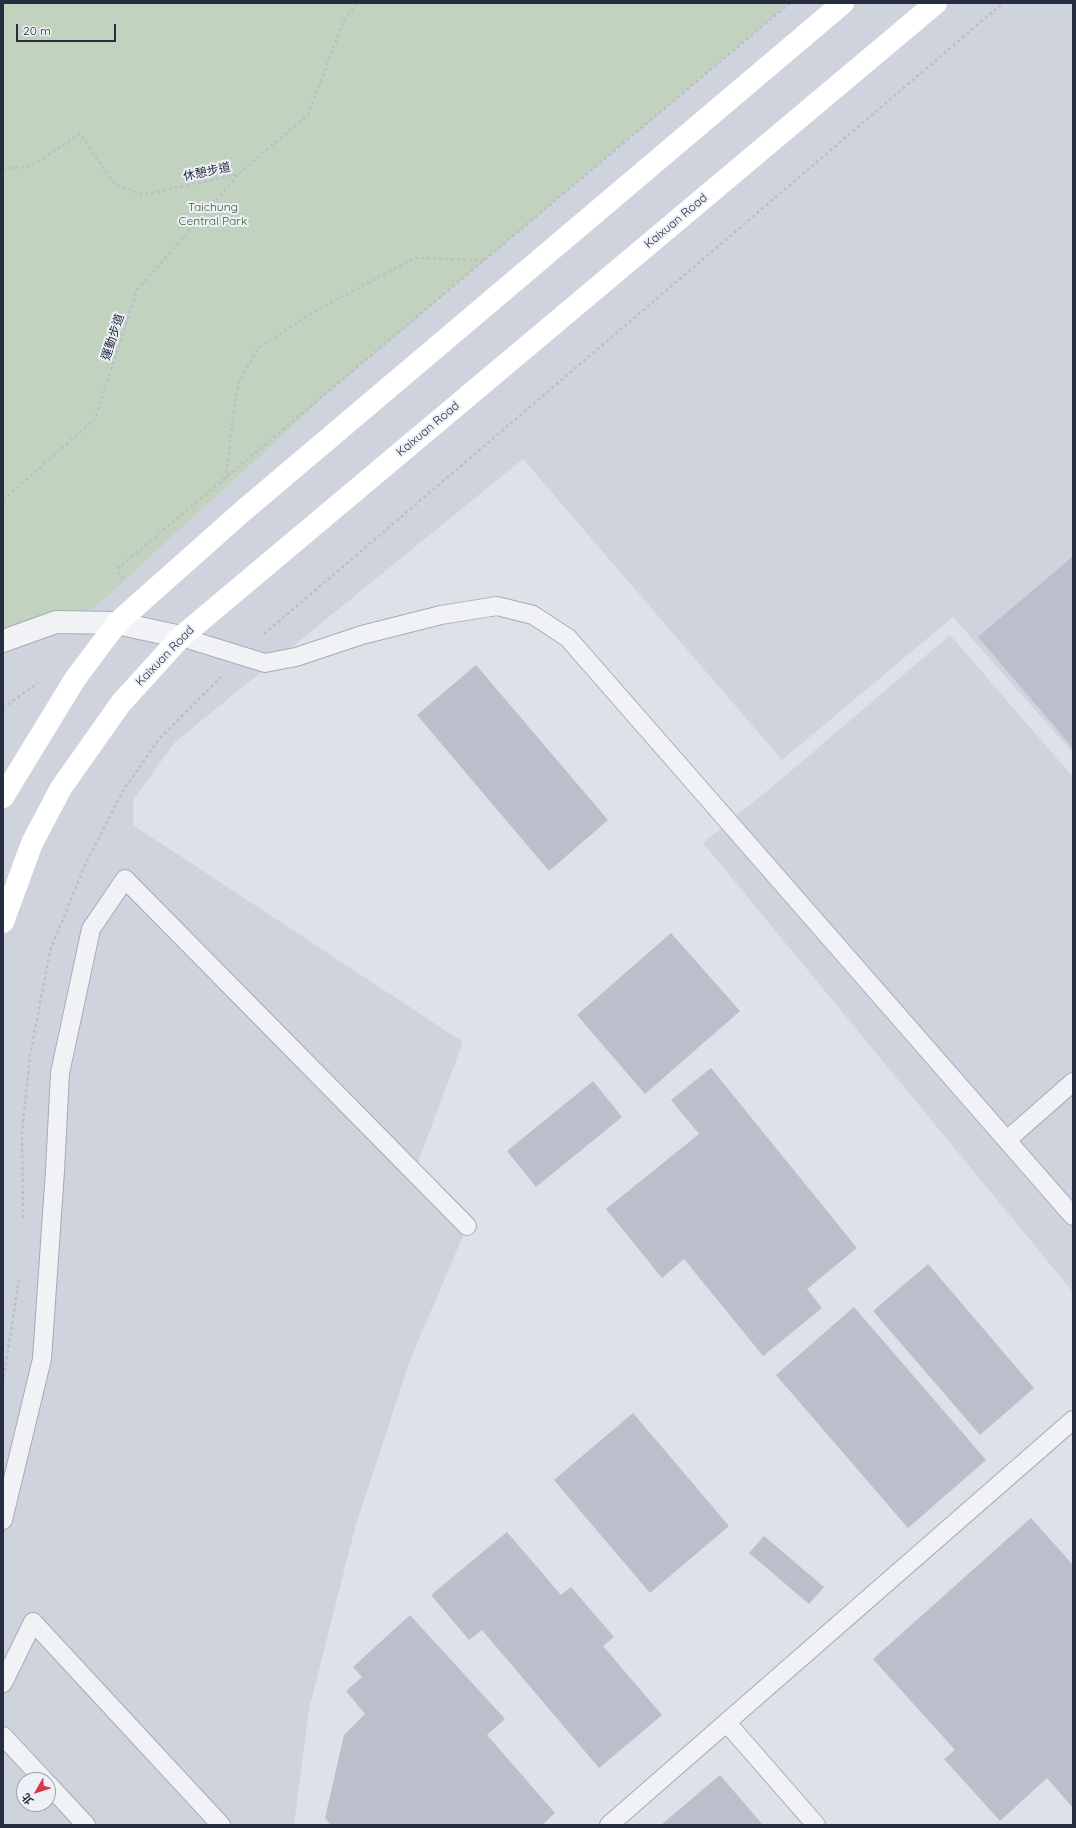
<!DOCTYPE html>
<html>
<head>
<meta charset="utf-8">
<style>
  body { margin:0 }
  #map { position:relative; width:1076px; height:1828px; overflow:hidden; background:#dde1e8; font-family:Quicksand,"Noto Sans TC",sans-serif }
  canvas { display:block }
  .frame { position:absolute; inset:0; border:4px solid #252d40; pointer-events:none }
  .north { position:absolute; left:16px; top:1772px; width:40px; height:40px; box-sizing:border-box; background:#edf0f6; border:1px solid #9da2ad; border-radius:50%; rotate:231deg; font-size:11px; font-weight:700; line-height:16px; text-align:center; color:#252d40 }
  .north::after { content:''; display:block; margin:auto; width:14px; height:18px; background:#d83743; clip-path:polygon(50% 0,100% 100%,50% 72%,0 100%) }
  .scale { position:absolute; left:16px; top:24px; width:100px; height:18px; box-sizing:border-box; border:2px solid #252d40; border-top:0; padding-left:5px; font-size:12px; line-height:14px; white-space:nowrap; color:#252d40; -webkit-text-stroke:3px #edf0f6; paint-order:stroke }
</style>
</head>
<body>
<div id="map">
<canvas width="1076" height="1828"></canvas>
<div class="frame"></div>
<div class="north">北</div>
<div class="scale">20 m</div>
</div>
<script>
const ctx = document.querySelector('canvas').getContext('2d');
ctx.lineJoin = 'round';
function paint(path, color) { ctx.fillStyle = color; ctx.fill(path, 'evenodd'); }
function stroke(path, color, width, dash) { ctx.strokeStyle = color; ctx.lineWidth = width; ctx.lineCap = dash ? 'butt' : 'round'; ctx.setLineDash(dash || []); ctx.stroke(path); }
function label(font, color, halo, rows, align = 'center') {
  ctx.font = font + ' Quicksand,"Noto Sans TC",sans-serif'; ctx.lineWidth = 4; ctx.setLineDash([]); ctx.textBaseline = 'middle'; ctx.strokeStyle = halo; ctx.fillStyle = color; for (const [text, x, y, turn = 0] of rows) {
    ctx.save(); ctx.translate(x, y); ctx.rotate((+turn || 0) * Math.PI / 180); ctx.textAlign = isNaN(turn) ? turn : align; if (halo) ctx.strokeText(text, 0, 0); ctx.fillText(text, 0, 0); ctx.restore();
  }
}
paint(new Path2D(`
  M 3,3 L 1073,3 L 1073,753 L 953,617 L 782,760 L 523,459 L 175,742 L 133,800 L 133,825 L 463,1042 L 415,1170 L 468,1224 L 410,1360 L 355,1528 L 309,1709 L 294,1825 L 3,1825 ZM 24,1780 L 48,1780 L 48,1804 L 24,1804 Z
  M 950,635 L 1073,777 L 1073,1292 L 703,843 L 784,777 Z`), '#cfd3dd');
paint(new Path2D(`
  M 3,3 L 789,3 L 328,393 L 93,609 L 56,615 L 3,630 Z`), '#c1d3be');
paint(new Path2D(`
  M 1073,556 L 1073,748 L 978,637 Z
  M 476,665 L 608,820 L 549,871 L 417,715 Z
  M 671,933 L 740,1011 L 645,1094 L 577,1015 Z
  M 711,1068 L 857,1248 L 807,1289 L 822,1308 L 763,1356 L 684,1259 L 662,1278 L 606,1209 L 699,1134 L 671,1100 Z
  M 593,1081 L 622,1117 L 536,1187 L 507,1151 Z
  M 928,1264 L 1034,1388 L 980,1435 L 873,1311 Z
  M 854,1307 L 986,1460 L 908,1528 L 776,1375 Z
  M 633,1413 L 729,1526 L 650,1593 L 554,1480 Z
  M 1031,1518 L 1073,1565 L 1073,1808 L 1047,1778 L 1000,1821 L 944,1759 L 955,1750 L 873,1659 Z
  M 507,1532 L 561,1595 L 571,1587 L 614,1637 L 603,1646 L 662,1715 L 599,1768 L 482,1630 L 469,1640 L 431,1595 Z
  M 764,1536 L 824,1587 L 809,1604 L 749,1553 Z
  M 410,1615 L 505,1719 L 487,1735 L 555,1813 L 542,1825 L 331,1825 L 325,1818 L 344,1735 L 365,1714 L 346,1691 L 362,1677 L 353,1667 Z
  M 720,1775 L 763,1825 L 661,1825 Z`), '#babfcb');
const lane = new Path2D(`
  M 181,637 L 265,663 L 296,657 L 362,635 L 441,615 L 497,606 L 533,615 L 568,638 L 1073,1216
  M 1007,1140 L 1073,1082
  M 3,1520 L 42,1359 L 55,1171 L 60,1073 L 91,929 L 125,879 L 467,1226
  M 3,1683 L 33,1622 L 221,1825
  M 727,1723 L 816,1825
  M 3,1736 L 44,1780
  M 48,1784 L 86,1825
  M 609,1825 L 1073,1420`);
const street = new Path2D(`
  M 3,641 L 56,622 L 117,623 L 181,637`);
stroke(lane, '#a6abb6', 20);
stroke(street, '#a6abb6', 24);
stroke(new Path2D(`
  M 3,169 L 31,166 L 80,134 L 114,183 L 143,195 L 238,174 L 308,115 L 344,20 L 357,3
  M 226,479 L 231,432 L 238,384 L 258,348 L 318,309 L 415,258 L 484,260
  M 3,500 L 95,419 L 137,290 L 238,175
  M 123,579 L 117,569 L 790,3
  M 264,634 L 1003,3
  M 3,708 L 38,683
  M 23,1218 L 22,1132 L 30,1056 L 50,951 L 85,865 L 123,791 L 159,739 L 221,677
  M 3,1383 L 19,1279`), '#bbbfc7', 2.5, [3, 3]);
stroke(lane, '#f0f2f6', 18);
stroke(street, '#f0f2f6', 22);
stroke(new Path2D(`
  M 3,797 L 75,679 L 117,623 L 243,511 L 843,3
  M 3,922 L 32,843 L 61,788 L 121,703 L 181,637 L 936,3`), '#fff', 22);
label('12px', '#252d40', '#edf0f6', [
  ["休憩步道",207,172,-12],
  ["Kaixuan Road",676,221,-40],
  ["運動步道",113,337,-72],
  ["Kaixuan Road",428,429,-40],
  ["Kaixuan Road",165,656,-46]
]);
label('12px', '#365d32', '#edf0f6', [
  ["Taichung",213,207],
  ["Central Park",213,221]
]);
</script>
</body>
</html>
